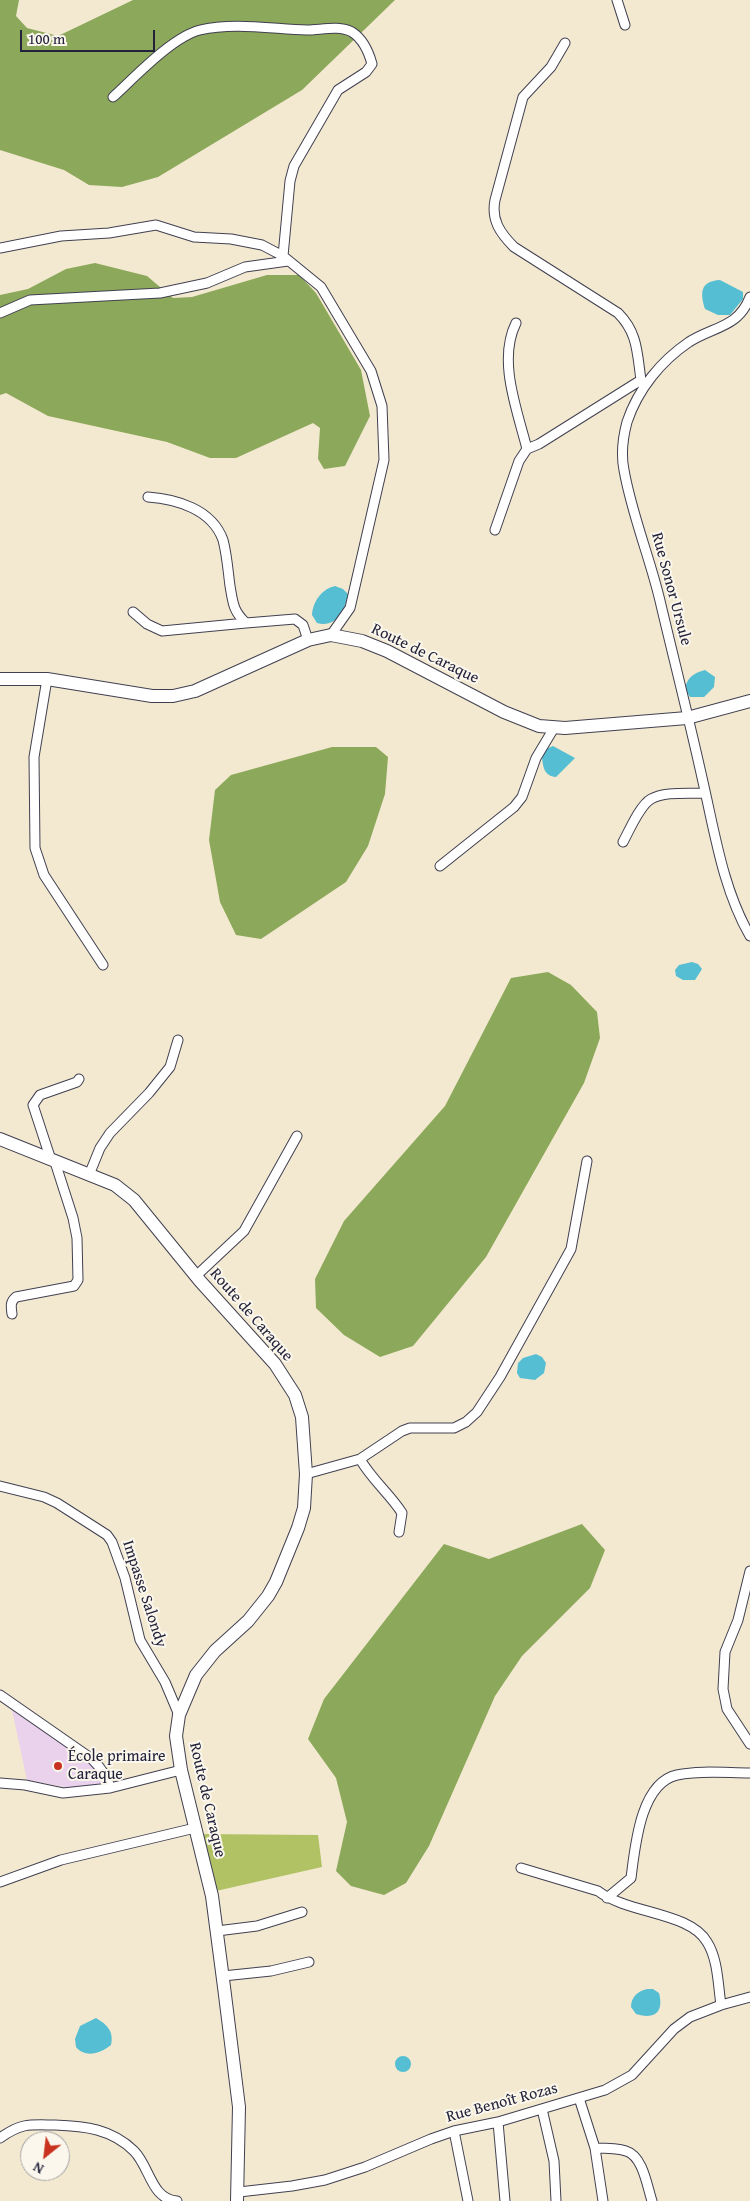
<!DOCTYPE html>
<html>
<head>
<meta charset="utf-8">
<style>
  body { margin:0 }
  #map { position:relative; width:750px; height:2201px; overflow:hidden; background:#f3e9d0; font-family:"Gentium Book Plus",serif }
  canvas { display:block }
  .north { position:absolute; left:20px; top:2131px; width:50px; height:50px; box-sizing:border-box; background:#fbf7ec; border:1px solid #a4a2a5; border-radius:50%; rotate:209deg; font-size:14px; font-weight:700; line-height:20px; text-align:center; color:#22223b }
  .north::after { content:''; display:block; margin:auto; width:18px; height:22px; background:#c8321e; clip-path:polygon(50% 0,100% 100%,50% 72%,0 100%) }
  .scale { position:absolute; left:20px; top:30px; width:135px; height:22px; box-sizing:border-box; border:2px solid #22223b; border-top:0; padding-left:6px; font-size:15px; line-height:18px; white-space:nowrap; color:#22223b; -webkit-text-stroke:4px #fbf7ec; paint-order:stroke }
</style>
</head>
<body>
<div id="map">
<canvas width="750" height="2201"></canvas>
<div class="north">N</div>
<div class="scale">100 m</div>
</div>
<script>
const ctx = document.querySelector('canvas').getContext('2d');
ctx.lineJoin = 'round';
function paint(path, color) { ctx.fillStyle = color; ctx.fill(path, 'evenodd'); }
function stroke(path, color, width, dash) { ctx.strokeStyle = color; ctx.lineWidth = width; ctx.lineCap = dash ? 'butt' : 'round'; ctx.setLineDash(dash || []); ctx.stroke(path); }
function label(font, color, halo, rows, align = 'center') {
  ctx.font = font + ' "Gentium Book Plus",serif'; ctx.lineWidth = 4; ctx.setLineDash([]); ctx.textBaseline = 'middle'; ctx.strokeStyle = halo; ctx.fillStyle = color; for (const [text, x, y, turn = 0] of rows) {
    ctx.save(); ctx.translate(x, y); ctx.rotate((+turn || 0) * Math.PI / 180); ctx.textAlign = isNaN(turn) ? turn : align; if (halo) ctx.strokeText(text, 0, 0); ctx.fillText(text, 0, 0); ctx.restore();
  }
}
paint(new Path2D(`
  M 12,1710 L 99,1770 L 104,1784 L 75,1789 L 27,1780 Z`), '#ead1ec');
paint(new Path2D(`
  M 201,1834 L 318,1835 L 322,1867 L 216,1891 Z`), '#b1c265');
paint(new Path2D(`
  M 0,0 L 19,0 L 16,16 L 27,28 L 58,36 L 133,0 L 395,0 L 302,90 L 158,177 L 122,187 L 89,185 L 64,170 L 0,150 Z
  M 95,263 L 147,276 L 173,298 L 192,297 L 267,275 L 299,275 L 316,293 L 361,370 L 370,416 L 345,466 L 324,469 L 318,459 L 320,428 L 313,423 L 236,458 L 210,458 L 167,442 L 48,416 L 6,393 L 0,395 L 0,295 L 28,289 L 66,269 Z
  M 332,747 L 376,747 L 388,757 L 385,794 L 368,846 L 346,882 L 261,939 L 236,935 L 220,902 L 209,840 L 215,790 L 231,775 Z
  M 548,972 L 571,985 L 597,1012 L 600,1038 L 584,1083 L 486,1257 L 413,1346 L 380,1357 L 344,1335 L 316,1308 L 315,1279 L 344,1221 L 445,1106 L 511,978 Z
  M 582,1524 L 605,1550 L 590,1588 L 522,1656 L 495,1696 L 429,1846 L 406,1883 L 384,1895 L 351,1886 L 336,1871 L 347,1822 L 336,1778 L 308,1739 L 324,1699 L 444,1544 L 489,1559 Z`), '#8ca85a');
paint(new Path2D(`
  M 720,280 L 743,292 L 743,299 L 730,315 L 718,315 L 705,309 C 700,293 700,281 720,280 Z
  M 335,586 L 343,589 L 348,594 C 345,611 336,628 317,623 L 312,615 C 313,601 322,589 335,586 Z
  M 705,670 L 715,677 L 714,687 L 704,697 L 690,697 L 685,689 C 687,677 694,673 705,670 Z
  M 553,746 L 575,758 L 556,777 C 544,776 543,767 542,757 L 546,749 Z
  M 692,962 L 698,964 L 702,969 L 695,980 L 683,980 L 676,976 L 675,970 L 679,965 Z
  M 536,1354 L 542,1357 L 546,1363 L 544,1373 L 535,1380 L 520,1378 L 517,1373 L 518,1363 L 523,1358 Z
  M 647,1989 L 653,1989 L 659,1993 C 664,2012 655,2020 636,2014 L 631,2007 C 631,1997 638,1991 647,1989 Z
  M 96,2018 C 108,2025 114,2032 111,2045 C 100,2054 85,2058 76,2047 L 75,2039 L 80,2026 Z
  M395 2064a8 8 0 1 1 16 0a8 8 0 1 1-16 0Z`), '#55bed2');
const street = new Path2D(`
  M 617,0 L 625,25
  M 565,43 L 551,67 L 523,97 L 495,200 C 491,220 500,233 514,247 L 618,313 C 638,333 637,353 641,380
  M 113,97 C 134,78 172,37 200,30 C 233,22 273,29 307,30 C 321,30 339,25 352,32 C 363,39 369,53 372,64 L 366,72 L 338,90 L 294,166 L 290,181 L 283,256
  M 0,248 L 61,236 L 109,233 L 156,225 L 194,237 L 231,239 L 262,245 L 283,256 L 321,287 L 371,371 L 382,406 L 384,460 L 350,608 L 331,635
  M 750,297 C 738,328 714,326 689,342 C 661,361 638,389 627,422 C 623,437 621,455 624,470 C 632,516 651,560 661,605 C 675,664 690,723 703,782 C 715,834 723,889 750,936
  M 0,313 L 30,300 L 160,293 L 207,283 L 245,267 L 288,261
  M 516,323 C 497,361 518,412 527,449
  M 148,497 C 176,499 212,509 223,540 C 227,555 228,571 230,586 C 233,603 233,611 246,623 L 295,619 L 303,625 L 308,640
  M 495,530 L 519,461 L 527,449 L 539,444 L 641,380
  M 133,612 L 147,624 L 162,631 L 246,623
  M 47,679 L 34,757 L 35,848 L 44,875 L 103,965
  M 623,842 C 629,831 640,805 651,799 C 665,791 689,794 705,793
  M 440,866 L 514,807 L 522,797 L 536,758 L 554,728
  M 51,1160 L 33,1105 L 40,1095 L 77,1082 L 79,1079
  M 89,1175 L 100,1148 L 110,1133 L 149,1093 L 170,1067 L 178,1040
  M 196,1276 L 244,1231 L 297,1136
  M 12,1314 C 11,1306 10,1302 16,1297 L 74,1286 L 78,1280 L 77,1238 L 73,1218 L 55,1162
  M 306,1474 L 360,1459
  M 0,1486 L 44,1497 L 57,1503 L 107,1535 L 112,1542 L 125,1578 L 140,1640 L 165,1682 L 179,1715
  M 399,1532 L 402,1513 C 390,1494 372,1480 360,1459 L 402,1431 L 410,1428 L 454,1428 L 466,1422 L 477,1412 L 500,1377 L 571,1249 L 587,1161
  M 750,1571 L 738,1620 L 725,1652 L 723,1689 L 727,1709 L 750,1744
  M 0,1695 L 92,1759 C 100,1767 108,1777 110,1788
  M 0,1783 L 25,1785 L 63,1793 L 110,1788 L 181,1770
  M 521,1868 L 598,1891 C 628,1914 690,1912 707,1942 C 718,1959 718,1985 721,2005
  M 0,1882 L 61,1860 L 195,1828
  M 607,1898 L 631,1878 C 635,1848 640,1783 677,1775 C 700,1770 727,1773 750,1773
  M 217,1931 L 257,1926 L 302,1912
  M 223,1976 L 271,1971 L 309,1962
  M 579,2098 L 595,2148 L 603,2201
  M 542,2109 L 554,2161 L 556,2201
  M 498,2122 L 505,2201
  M 454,2131 L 468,2201
  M 0,2138 C 7,2133 15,2128 24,2126 C 34,2124 45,2125 55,2125 C 85,2126 112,2129 134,2151 C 150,2167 151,2199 177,2201
  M 595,2148 C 604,2148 617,2148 626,2151 C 643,2156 647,2186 652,2201
  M 239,2192 L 292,2186 L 325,2180 L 365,2167 L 431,2139 L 454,2131 L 498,2122 L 605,2090 L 632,2075 L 674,2029 L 690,2017 L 721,2005 L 750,1997`);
const secondary = new Path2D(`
  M 0,679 L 47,679 L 152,696 L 173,696 L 195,691 L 308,640 L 331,635 L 362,641 L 387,651 L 504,712 L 539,726 L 565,728 L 687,718 L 750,701
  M 0,1139 L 115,1185 L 134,1200 L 200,1281 L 275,1364 L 295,1395 L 302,1417 L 306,1474 L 304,1508 L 298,1528 L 276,1582 L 268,1596 L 248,1621 L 215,1651 L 196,1675 L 179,1715 L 176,1736 L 181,1770 L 212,1896 L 224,1987 L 239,2107 L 237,2201`);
stroke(street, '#414051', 11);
stroke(secondary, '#414051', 14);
stroke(street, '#fff', 9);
stroke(secondary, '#fff', 12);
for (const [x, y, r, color] of [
  [58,1766,5,"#c8321e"]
]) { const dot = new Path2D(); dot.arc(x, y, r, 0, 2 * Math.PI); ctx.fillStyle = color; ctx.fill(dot); stroke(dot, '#fbf7ec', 2); }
label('16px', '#22223b', '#fbf7ec', [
  ["Rue Sonor Ursule",671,589,75],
  ["Route de Caraque",425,654,26],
  ["Route de Caraque",251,1315,49],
  ["Impasse Salondy",144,1594,72],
  ["Route de Caraque",207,1800,77],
  ["Rue Benoît Rozas",502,2103,-15]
]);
label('16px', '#22223b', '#fbf7ec', [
  ["École primaire",68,1757],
  ["Caraque",68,1775]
], 'left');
</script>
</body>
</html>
